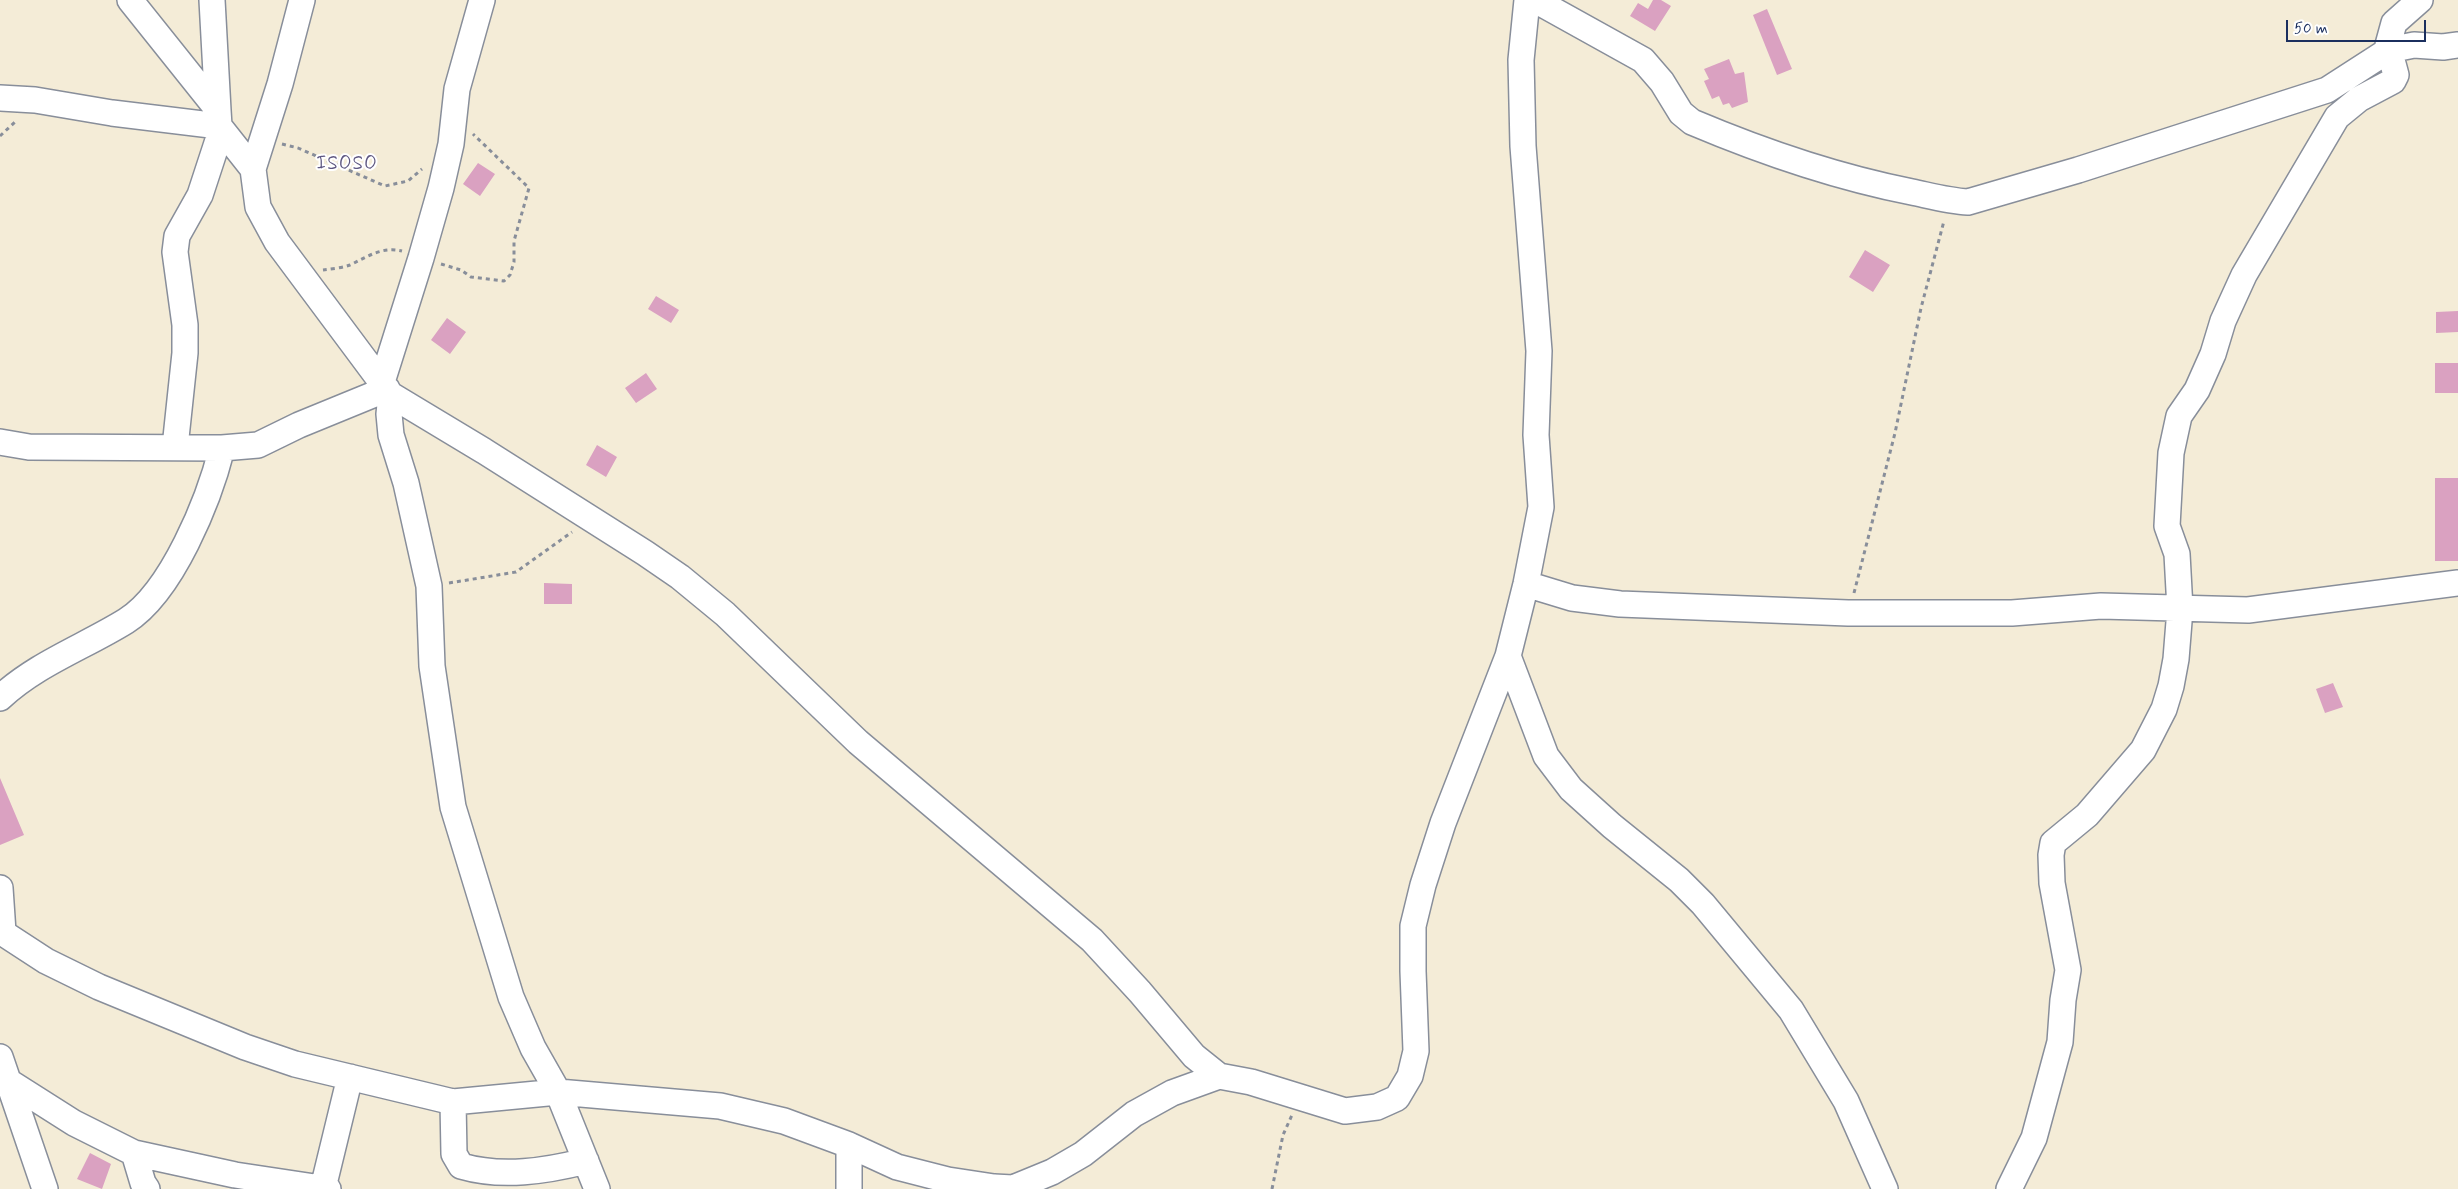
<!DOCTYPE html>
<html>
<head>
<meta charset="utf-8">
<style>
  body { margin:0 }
  #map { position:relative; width:2458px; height:1189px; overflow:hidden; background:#f4ecd7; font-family:Mynerve,sans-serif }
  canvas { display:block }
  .scale { position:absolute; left:2286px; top:20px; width:140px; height:22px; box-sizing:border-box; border:2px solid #1b2f5e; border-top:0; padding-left:6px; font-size:15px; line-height:18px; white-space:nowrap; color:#1b2f5e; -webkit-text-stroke:4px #fff; paint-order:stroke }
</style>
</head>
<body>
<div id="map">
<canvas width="2458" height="1189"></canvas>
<div class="scale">50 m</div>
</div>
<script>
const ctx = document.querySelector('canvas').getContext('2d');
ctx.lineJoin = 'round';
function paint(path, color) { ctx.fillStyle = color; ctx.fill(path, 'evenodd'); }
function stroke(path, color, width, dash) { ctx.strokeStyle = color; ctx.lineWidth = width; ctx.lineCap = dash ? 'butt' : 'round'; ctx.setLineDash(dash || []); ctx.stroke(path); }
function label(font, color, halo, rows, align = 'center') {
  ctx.font = font + ' Mynerve,sans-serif'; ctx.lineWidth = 4; ctx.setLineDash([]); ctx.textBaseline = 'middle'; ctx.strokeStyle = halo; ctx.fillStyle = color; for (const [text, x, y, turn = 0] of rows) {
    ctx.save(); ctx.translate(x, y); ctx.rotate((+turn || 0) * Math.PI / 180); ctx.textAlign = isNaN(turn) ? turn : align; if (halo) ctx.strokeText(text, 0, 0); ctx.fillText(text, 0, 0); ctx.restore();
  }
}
paint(new Path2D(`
  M 1653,0 L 1661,0 L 1671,6 L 1655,31 L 1630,16 L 1638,3 L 1648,9 Z
  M 1767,9 L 1792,69 L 1777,75 L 1753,15 Z
  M 1729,59 L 1735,74 L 1744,72 L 1748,102 L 1732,108 L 1729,103 L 1723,105 L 1719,96 L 1712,99 L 1704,81 L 1709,79 L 1704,69 Z
  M 478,163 L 495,174 L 480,196 L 463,184 Z
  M 1865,250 L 1890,265 L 1873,292 L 1849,277 Z
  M 656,296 L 679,310 L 671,323 L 648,309 Z
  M 2458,311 L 2458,332 L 2436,333 L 2436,312 Z
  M 447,318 L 466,332 L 450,354 L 431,340 Z
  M 2435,363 L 2458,363 L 2458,393 L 2435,393 Z
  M 646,373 L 657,389 L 636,403 L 625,388 Z
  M 597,445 L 617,457 L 606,477 L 586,465 Z
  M 2435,478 L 2458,478 L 2458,561 L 2435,561 Z
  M 544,583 L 572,584 L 572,604 L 544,604 Z
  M 2333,683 L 2343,707 L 2325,713 L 2316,689 Z
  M 0,778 L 24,835 L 0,845 Z
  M 90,1153 L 111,1164 L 102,1189 L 77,1179 Z`), '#daa1c1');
const minor = new Path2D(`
  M 130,0 L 218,110 L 219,126 L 253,169 L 258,207 L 277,242 L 391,395 L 389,414 L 391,435 L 406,483 L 429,586 L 432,666 L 453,807 L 511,997 L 533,1048 L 558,1092 L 597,1189
  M 212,0 L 218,110
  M 1535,0 L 1643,60 L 1662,82 L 1681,113 L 1692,122 C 1763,152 1836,177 1912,192 C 1931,196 1949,201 1968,202 L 2078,170 L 2327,90 L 2389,50 L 2414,45 L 2443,47 L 2458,45
  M 0,98 L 35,100 L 112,113 L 219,126 L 219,137 L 200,195 L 177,236 L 175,252 L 185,325 L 185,353 L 175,447
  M 253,169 L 280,84 L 302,0
  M 382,382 L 421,258 L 441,188 L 451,144 L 457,89 L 482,0
  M 391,395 L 484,451 L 645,553 L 680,577 L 725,614 L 858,742 L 1092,940 L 1140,992 L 1194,1056 L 1219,1076
  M 0,442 L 29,447 L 222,448 L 258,445 L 299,425 L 387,389
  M 1526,584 L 1572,598 L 1620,604 L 1848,613 L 2012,613 L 2101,606 L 2248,610 L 2458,583
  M 1508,656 L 1546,756 L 1571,789 L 1612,826 L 1679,880 L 1703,904 L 1791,1010 L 1846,1101 L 1885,1189
  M 0,698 C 36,664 84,647 126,621 C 172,592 209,500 222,448
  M 0,888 L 3,932
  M 0,931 L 46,961 L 99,987 L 245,1047 L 295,1064 L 453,1102 L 558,1092 L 720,1106 L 784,1121 L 849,1145 L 897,1167 L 948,1180 L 994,1187 L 1013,1188 L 1052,1172 L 1083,1154 L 1134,1114 L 1172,1093 L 1219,1076 L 1251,1082 L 1345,1111 L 1377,1107 L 1397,1098 L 1410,1076 L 1416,1051 L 1413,971 L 1413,926 L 1423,885 L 1443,823 L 1508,656 L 1526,584 L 1541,507 L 1536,435 L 1539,351 L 1523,146 L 1521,60 L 1527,0
  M 0,1057 L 45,1189
  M 11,1083 L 74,1123 L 134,1153 L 235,1175 L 328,1189
  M 453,1102 L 454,1154 L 461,1166 C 502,1178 546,1171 586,1161
  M 849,1145 L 849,1189
  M 134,1153 L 143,1183 L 147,1189
  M 323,1188 L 350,1077
  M 2009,1189 L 2034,1138 L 2060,1042 L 2063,1000 L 2068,970 L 2052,883 L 2051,855 L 2053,843 L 2087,815 L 2143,750 L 2164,709 L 2171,686 L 2176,659 L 2180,609 L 2177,554 L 2167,526 L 2171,453 L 2179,416 L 2197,390 L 2213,354 L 2223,321 L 2244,275 L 2337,117 L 2359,99 L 2393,81 L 2396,75 L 2388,45 L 2394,23 L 2420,0`);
stroke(minor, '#888e9a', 28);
stroke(new Path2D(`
  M 0,136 L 16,121
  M 282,144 L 298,148 L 385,186 L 408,181 L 422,169
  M 441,264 L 461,270 L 471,277 L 504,281 L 510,275 L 514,262 L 514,241 L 529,188 L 473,134
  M 323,270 C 331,269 342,268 350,265 C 367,257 382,246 402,251
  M 449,583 L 516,572 L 572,532
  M 1854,593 L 1895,433 L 1921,308 L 1944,221
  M 1272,1189 L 1283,1135 L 1292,1115`), '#888e9a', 3, [4, 4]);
stroke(minor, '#fff', 25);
ctx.letterSpacing = '1px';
label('19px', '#5e5781', '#fff', [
  ["ISOSO",347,165]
]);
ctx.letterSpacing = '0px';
</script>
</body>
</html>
